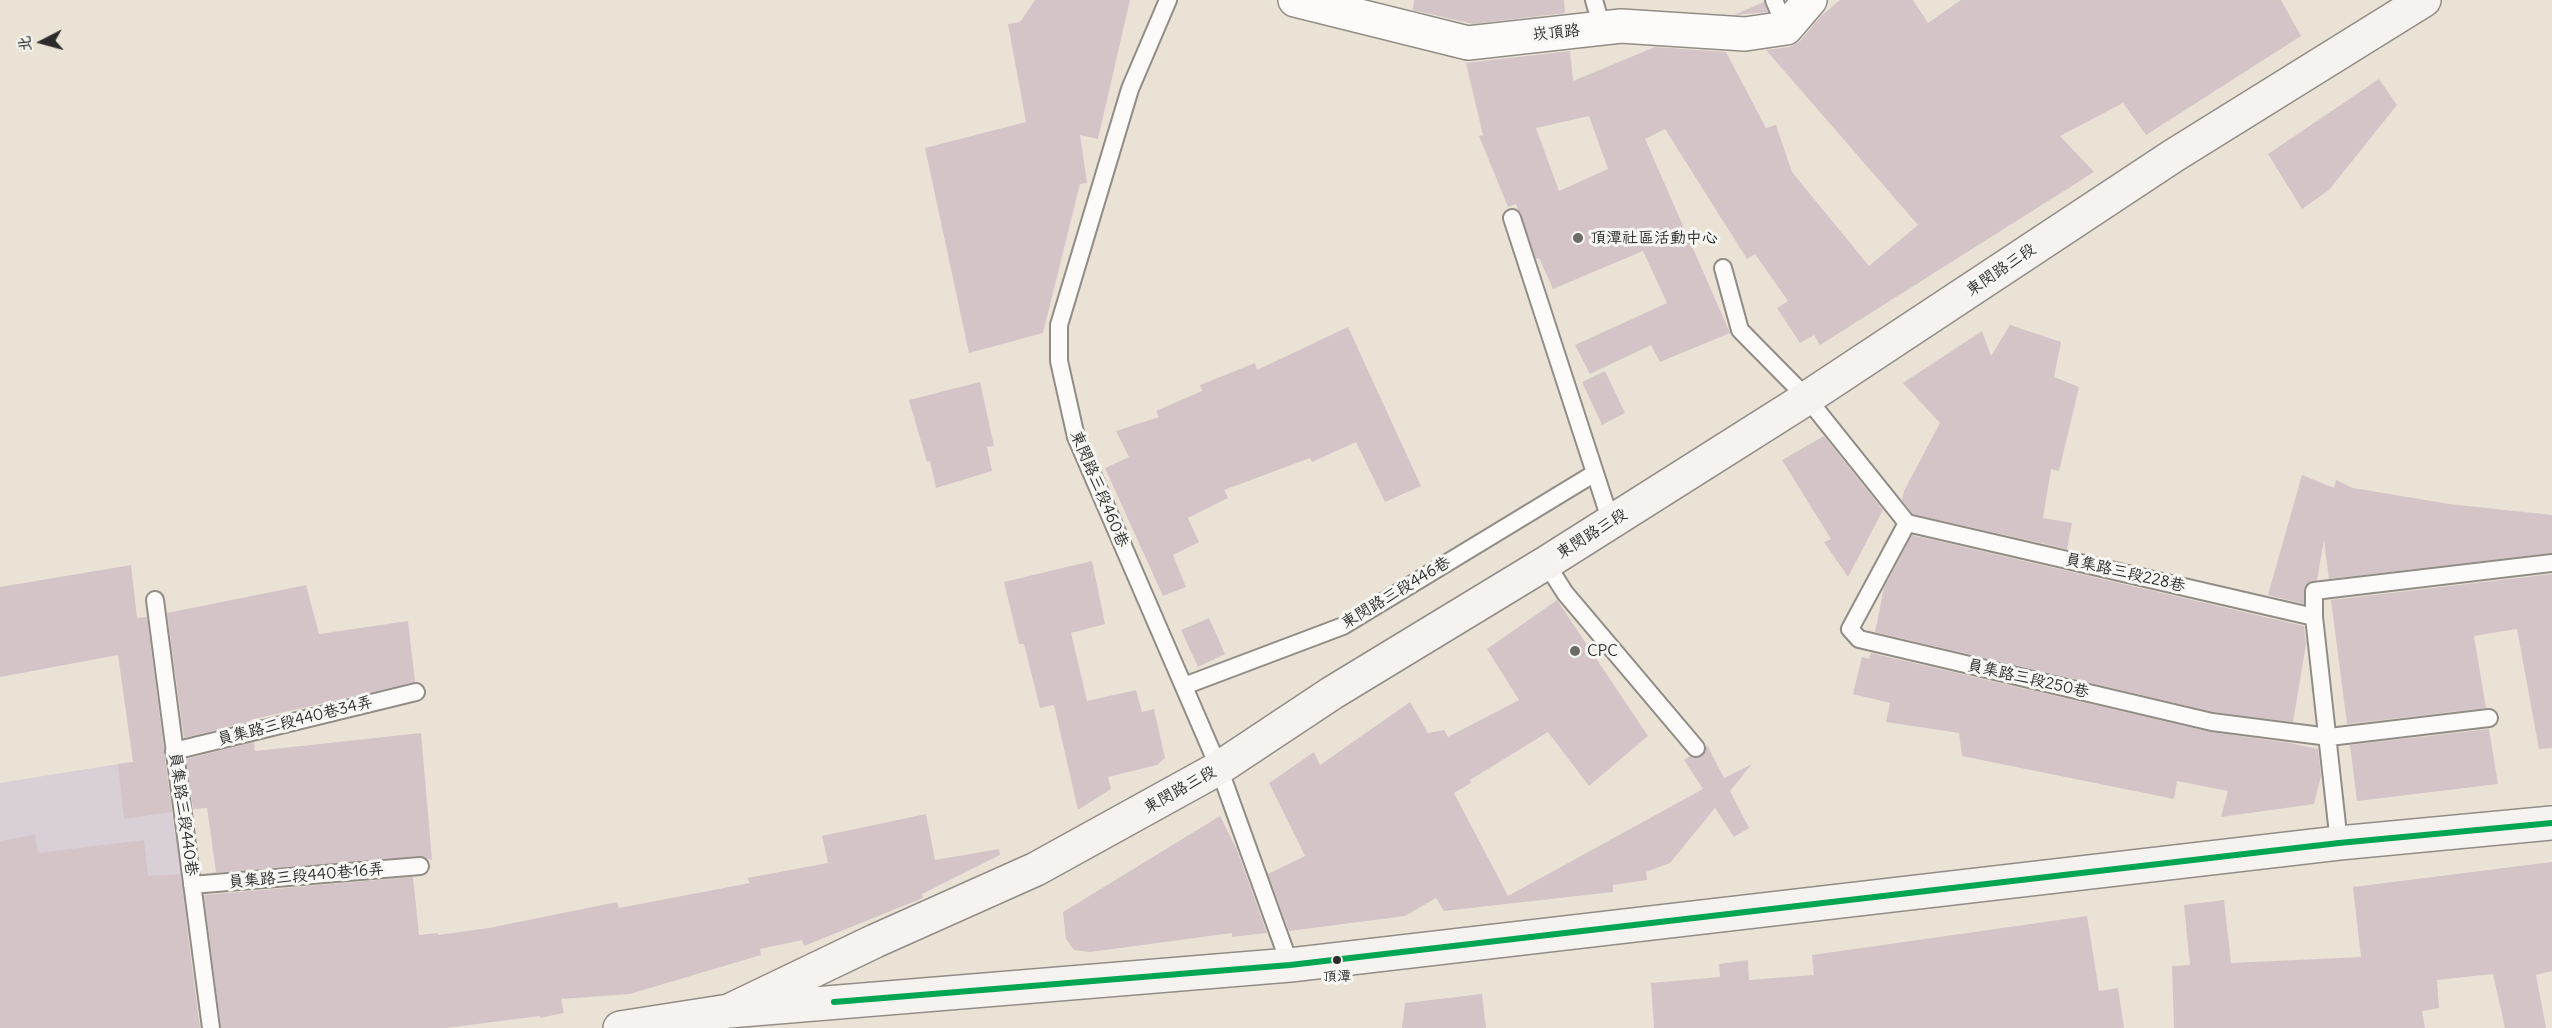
<!DOCTYPE html>
<html>
<head>
<meta charset="utf-8">
<style>
  body { margin:0 }
  #map { position:relative; width:2552px; height:1028px; overflow:hidden; background:#ebe2d6; font-family:Delius,"LXGW WenKai TC",sans-serif }
  canvas { display:block }
  .north { position:absolute; left:12px; top:12px; width:60px; height:60px; -webkit-text-stroke:4px #f6f6f2; paint-order:stroke; rotate:264deg; font-size:16px; font-weight:700; line-height:24px; text-align:center; color:#2b2b2b }
  .north::after { content:''; display:block; margin:auto; width:21px; height:27px; background:#2b2b2b; clip-path:polygon(50% 0,100% 100%,50% 72%,0 100%) }
</style>
</head>
<body>
<div id="map">
<canvas width="2552" height="1028"></canvas>
<div class="north">北</div>
</div>
<script>
const ctx = document.querySelector('canvas').getContext('2d');
ctx.lineJoin = 'round';
function paint(path, color) { ctx.fillStyle = color; ctx.fill(path, 'evenodd'); }
function stroke(path, color, width, dash) { ctx.strokeStyle = color; ctx.lineWidth = width; ctx.lineCap = dash ? 'butt' : 'round'; ctx.setLineDash(dash || []); ctx.stroke(path); }
function label(font, color, halo, rows, align = 'center') {
  ctx.font = font + ' Delius,"LXGW WenKai TC",sans-serif'; ctx.lineWidth = 6; ctx.setLineDash([]); ctx.textBaseline = 'middle'; ctx.strokeStyle = halo; ctx.fillStyle = color; for (const [text, x, y, turn = 0] of rows) {
    ctx.save(); ctx.translate(x, y); ctx.rotate((+turn || 0) * Math.PI / 180); ctx.textAlign = isNaN(turn) ? turn : align; if (halo) ctx.strokeText(text, 0, 0); ctx.fillText(text, 0, 0); ctx.restore();
  }
}
paint(new Path2D(`
  M 163,759 L 182,874 L 192,976 L 0,1004 L 0,783 L 118,764 Z`), '#d8cfd7');
paint(new Path2D(`
  M 1035,0 L 1130,0 L 1098,139 L 1080,135 L 1087,183 L 1080,184 L 1043,333 L 969,353 L 925,148 L 1026,122 L 1008,24 L 1020,22 Z
  M 1414,0 L 1564,0 L 1565,13 L 1473,24 L 1413,10 Z
  M 1840,0 L 1913,0 L 1928,23 L 1961,0 L 2281,0 L 2301,36 L 2146,135 L 2123,103 L 2060,136 L 2094,172 L 1820,345 L 1814,335 L 1800,343 L 1777,308 L 1788,301 L 1755,254 L 1747,259 L 1665,129 L 1645,139 L 1730,333 L 1660,362 L 1651,345 L 1590,374 L 1575,345 L 1667,303 L 1643,251 L 1553,289 L 1539,258 L 1536,259 L 1516,204 L 1508,207 L 1479,136 L 1483,135 L 1466,63 L 1570,51 L 1573,81 L 1655,47 L 1726,52 L 1766,128 L 1776,125 L 1792,172 L 1869,266 L 1918,225 L 1766,50 L 1789,47 L 1800,41 L 1821,16 ZM 1589,116 L 1608,169 L 1559,191 L 1536,128 Z
  M 1764,2 L 1768,12 L 1734,15 Z
  M 2379,79 L 2397,105 L 2329,190 L 2302,209 L 2268,154 Z
  M 2010,325 L 2061,342 L 2054,377 L 2079,387 L 2059,471 L 2051,469 L 2043,518 L 2072,523 L 2067,549 L 1913,514 L 1902,500 L 1904,491 L 1940,423 L 1903,383 L 1982,331 L 1991,356 Z
  M 1348,327 L 1421,486 L 1385,502 L 1356,442 L 1312,462 L 1310,458 L 1224,490 L 1228,498 L 1188,518 L 1199,542 L 1173,555 L 1186,587 L 1163,596 L 1105,468 L 1129,457 L 1116,431 L 1159,417 L 1156,411 L 1202,391 L 1200,385 L 1255,363 L 1257,370 Z
  M 1605,371 L 1625,413 L 1602,425 L 1582,382 Z
  M 980,382 L 994,446 L 987,447 L 992,471 L 936,488 L 930,461 L 927,462 L 909,400 Z
  M 1824,436 L 1883,510 L 1848,577 L 1824,542 L 1831,539 L 1782,460 Z
  M 2302,475 L 2334,488 L 2336,480 L 2353,488 L 2449,504 L 2552,515 L 2552,553 L 2329,579 L 2324,540 L 2317,580 L 2305,586 L 2304,604 L 2268,595 Z
  M 1912,535 L 2304,626 L 2306,644 L 2293,722 L 2214,712 L 1875,632 L 1884,588 Z
  M 1092,561 L 1105,624 L 1071,633 L 1087,701 L 1136,690 L 1142,712 L 1154,709 L 1165,758 L 1157,765 L 1108,777 L 1111,789 L 1078,810 L 1054,705 L 1040,708 L 1024,644 L 1019,644 L 1004,582 Z
  M 131,565 L 137,618 L 147,617 L 172,812 L 124,819 L 118,764 L 133,762 L 118,655 L 0,677 L 0,587 Z
  M 2552,574 L 2552,748 L 2539,749 L 2517,629 L 2474,636 L 2486,708 L 2347,724 L 2331,600 Z
  M 306,585 L 319,634 L 408,621 L 415,682 L 250,720 L 251,721 L 184,738 L 167,613 Z
  M 1557,600 L 1648,736 L 1589,786 L 1548,732 L 1470,780 L 1471,783 L 1454,793 L 1508,896 L 1703,789 L 1684,760 L 1690,756 L 1697,758 L 1702,756 L 1707,745 L 1724,778 L 1752,764 L 1730,791 L 1749,828 L 1734,837 L 1715,808 L 1670,863 L 1646,872 L 1647,880 L 1613,885 L 1613,892 L 1444,911 L 1436,898 L 1405,916 L 1289,931 L 1268,874 L 1305,856 L 1269,783 L 1314,752 L 1320,765 L 1410,702 L 1428,733 L 1444,730 L 1448,737 L 1519,700 L 1487,649 Z
  M 1209,618 L 1225,654 L 1198,667 L 1181,630 Z
  M 1871,653 L 2210,732 L 2290,743 L 2318,749 L 2321,776 L 2314,804 L 2221,817 L 2228,791 L 2177,781 L 2174,799 L 1962,756 L 1959,733 L 1886,722 L 1890,703 L 1853,694 L 1862,657 L 1869,659 Z
  M 2489,729 L 2498,784 L 2357,801 L 2350,745 Z
  M 421,733 L 432,860 L 419,856 L 201,874 L 216,872 L 207,808 L 193,809 L 186,759 L 254,742 L 255,751 Z
  M 926,814 L 935,860 L 999,849 L 1000,855 L 922,894 L 923,898 L 804,946 L 802,940 L 760,949 L 761,955 L 630,994 L 561,999 L 564,1013 L 540,1018 L 540,1016 L 446,1028 L 221,1028 L 204,895 L 413,877 L 419,935 L 438,933 L 438,935 L 489,928 L 617,902 L 619,908 L 750,883 L 747,878 L 828,863 L 822,836 Z
  M 1220,816 L 1237,850 L 1267,933 L 1232,937 L 1232,933 L 1090,952 L 1074,950 L 1066,939 L 1063,912 Z
  M 35,835 L 38,853 L 144,840 L 148,876 L 180,874 L 200,1028 L 0,1028 L 0,841 Z
  M 2552,862 L 2552,971 L 2536,975 L 2546,1028 L 2505,1028 L 2493,974 L 2437,980 L 2439,1008 L 2422,1011 L 2425,1028 L 2174,1028 L 2172,966 L 2190,965 L 2184,905 L 2224,900 L 2231,963 L 2361,957 L 2353,887 Z
  M 2087,916 L 2099,991 L 2118,988 L 2124,1028 L 1654,1028 L 1651,983 L 1720,977 L 1719,964 L 1748,960 L 1749,980 L 1814,975 L 1812,955 Z
  M 1482,994 L 1486,1028 L 1402,1028 L 1405,1003 Z`), '#d4c4c8');
const lane = new Path2D(`
  M 1168,0 L 1130,89 L 1059,325 L 1059,361 L 1076,437 L 1219,768 L 1290,965
  M 1594,0 L 1602,28
  M 1774,0 L 1786,28
  M 1512,218 L 1611,522
  M 1723,268 L 1740,330 L 1807,398 L 1907,523 L 2314,617 L 2314,591 L 2552,563
  M 1907,523 L 1850,629 L 1859,639 L 2212,722 L 2329,737 L 2489,718
  M 1546,563 L 1565,593 L 1696,748
  M 155,600 L 211,1028
  M 2314,617 L 2339,843
  M 1184,686 L 1343,626 L 1595,473
  M 174,751 L 416,692
  M 192,885 L 420,866`);
const street = new Path2D(`
  M 1295,0 L 1468,43 L 1621,26 L 1745,34 L 1786,28 L 1810,0`);
const secondary = new Path2D(`
  M 729,1011 L 875,941 L 1036,869 L 1219,768 L 1332,693 L 1546,563 L 1807,398 L 2173,156 L 2424,0
  M 620,1028 L 729,1011 L 1290,965 L 2339,843 L 2552,823`);
stroke(lane, '#918c86', 20);
stroke(street, '#918c86', 36);
stroke(secondary, '#918c86', 36);
stroke(lane, '#fcfbf9', 16);
stroke(street, '#fcfbf9', 33);
stroke(secondary, '#f6f2ef', 33);
stroke(new Path2D(`
  M 834,1002 L 1290,965 L 2339,843 L 2552,823`), '#00a651', 6);
for (const [x, y, r, color] of [
  [1578,238,6,"#6e6b67"],
  [1575,651,6,"#6e6b67"],
  [1337,960,5,"#2b2b2b"]
]) { const dot = new Path2D(); dot.arc(x, y, r, 0, 2 * Math.PI); ctx.fillStyle = color; ctx.fill(dot); stroke(dot, '#f6f6f2', 2); }
label('14px', '#2b2b2b', '#f6f6f2', [
  ["頂潭",1337,977]
]);
label('16px', '#2b2b2b', '#f6f6f2', [
  ["崁頂路",1556,33,-6],
  ["東閔路三段",2001,270,-34],
  ["東閔路三段460巷",1099,489,67],
  ["東閔路三段",1592,534,-32],
  ["員集路三段228巷",2125,573,13],
  ["東閔路三段446巷",1396,593,-31],
  ["員集路三段250巷",2028,679,13],
  ["員集路三段440巷34弄",295,721,-14],
  ["東閔路三段",1180,790,-29],
  ["員集路三段440巷",183,814,82],
  ["員集路三段440巷16弄",306,876,-5]
]);
label('16px', '#2b2b2b', '#f6f6f2', [
  ["頂潭社區活動中心",1590,238],
  ["CPC",1587,651]
], 'left');
</script>
</body>
</html>
